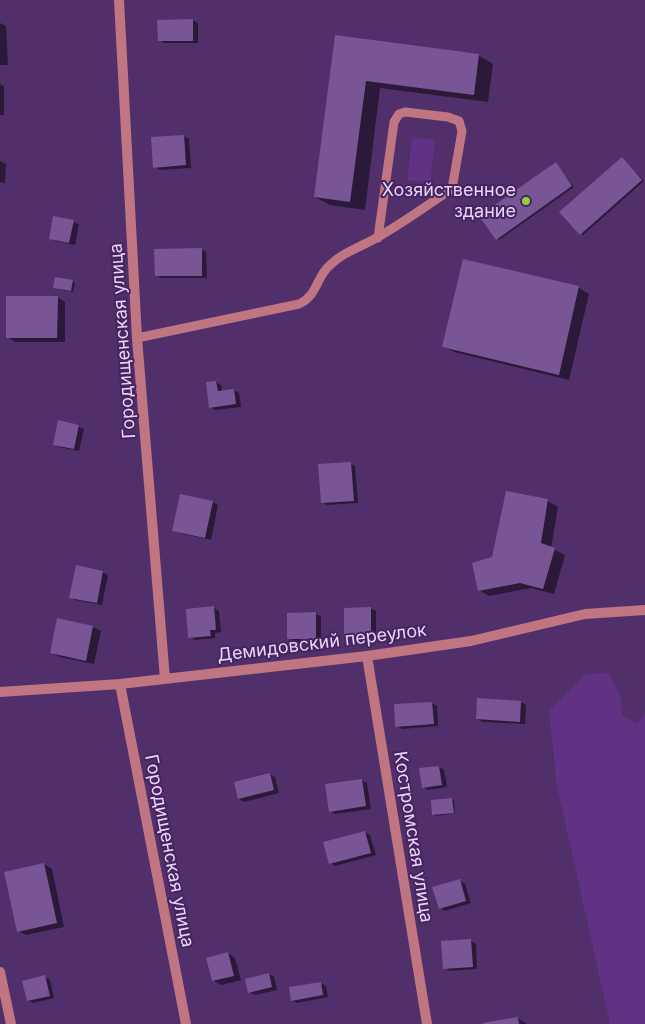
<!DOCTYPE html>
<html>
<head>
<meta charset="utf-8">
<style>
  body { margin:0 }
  canvas { display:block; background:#512f6b }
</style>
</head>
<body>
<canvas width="645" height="1024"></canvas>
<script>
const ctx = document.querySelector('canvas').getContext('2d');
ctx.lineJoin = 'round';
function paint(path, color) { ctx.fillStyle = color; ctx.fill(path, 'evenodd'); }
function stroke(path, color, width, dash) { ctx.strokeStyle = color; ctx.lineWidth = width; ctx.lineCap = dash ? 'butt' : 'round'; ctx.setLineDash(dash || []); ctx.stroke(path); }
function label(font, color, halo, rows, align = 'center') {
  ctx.font = font + ' Inter,sans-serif'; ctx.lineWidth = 4; ctx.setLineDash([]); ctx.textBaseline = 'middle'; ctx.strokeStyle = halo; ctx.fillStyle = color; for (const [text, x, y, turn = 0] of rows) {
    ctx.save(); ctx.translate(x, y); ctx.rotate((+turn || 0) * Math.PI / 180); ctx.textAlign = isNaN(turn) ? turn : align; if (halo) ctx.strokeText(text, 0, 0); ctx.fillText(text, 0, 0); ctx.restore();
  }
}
paint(new Path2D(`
  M 412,137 L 435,140 L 430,183 L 407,180 Z
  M 609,673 L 621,698 L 622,715 L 636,724 L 645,715 L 645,1024 L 610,1024 L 557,786 L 549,711 L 586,674 Z`), '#613283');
paint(new Path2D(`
  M 193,20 L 198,23 L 198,43 L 164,43 L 159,40 Z
  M 0,23 L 6,26 L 8,65 L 0,65 Z
  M 336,37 L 478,55 L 493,64 L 488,102 L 380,88 L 365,210 L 330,205 L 315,197 Z
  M 0,84 L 4,86 L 4,115 L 0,115 Z
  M 184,136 L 189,139 L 191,168 L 160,170 L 155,167 Z
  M 622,158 L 644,181 L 583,235 L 581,234 Z
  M 0,161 L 6,164 L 5,183 L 0,182 Z
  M 556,164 L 574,187 L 499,240 L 497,239 Z
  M 74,222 L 79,224 L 75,245 L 55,241 L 50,238 Z
  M 201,249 L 206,252 L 207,278 L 161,278 L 156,275 Z
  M 464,260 L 579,288 L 589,294 L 569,380 L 454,352 L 443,346 Z
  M 73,281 L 75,283 L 73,292 L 57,289 Z
  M 57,297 L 65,302 L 65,342 L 15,342 L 7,337 Z
  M 216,382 L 221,385 L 222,391 L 234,390 L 239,393 L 241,407 L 215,410 L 210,407 Z
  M 78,426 L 84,429 L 79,451 L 59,447 L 54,444 Z
  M 350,463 L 355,466 L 358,503 L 327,505 L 322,502 Z
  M 507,492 L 548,501 L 558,507 L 551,548 L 565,555 L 554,594 L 531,588 L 489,596 L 479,590 L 493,558 Z
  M 212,502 L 218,505 L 211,540 L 179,533 L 174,530 Z
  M 103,572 L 108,575 L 102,605 L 75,600 L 70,597 Z
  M 214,608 L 219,611 L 221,632 L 215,633 L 215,638 L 195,640 L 190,637 Z
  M 370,608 L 376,611 L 376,637 L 351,638 L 346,635 Z
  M 316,614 L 321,616 L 321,641 L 294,641 L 288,638 Z
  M 58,620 L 93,627 L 101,631 L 94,664 L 60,657 L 52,653 Z
  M 521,702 L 526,705 L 525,724 L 483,722 L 477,719 Z
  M 432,703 L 437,706 L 438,726 L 402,729 L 397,726 Z
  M 439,767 L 444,770 L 447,787 L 428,790 L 423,787 L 420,770 Z
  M 270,774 L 275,777 L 279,793 L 244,802 L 239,799 Z
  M 362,780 L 367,783 L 371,809 L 335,814 L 330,811 Z
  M 452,799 L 454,800 L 455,813 L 436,816 L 434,814 Z
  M 365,832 L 370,835 L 376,855 L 335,866 L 330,863 Z
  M 44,864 L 52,869 L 64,927 L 26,935 L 18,931 Z
  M 460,881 L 465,884 L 471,903 L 445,911 L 440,908 Z
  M 471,941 L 476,944 L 477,969 L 450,971 L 444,968 Z
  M 228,953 L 235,958 L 241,980 L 221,985 L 213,980 Z
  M 269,974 L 274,977 L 277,990 L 255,995 L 249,992 Z
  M 45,977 L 50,980 L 54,998 L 33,1003 L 28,1000 Z
  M 321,983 L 326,986 L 328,997 L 297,1003 L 292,1000 Z
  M 518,1018 L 527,1024 L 485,1024 Z`), '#0007');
paint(new Path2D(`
  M 193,19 L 193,41 L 158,41 L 157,20 Z
  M 335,35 L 479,54 L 474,95 L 366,81 L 350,202 L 314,197 Z
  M 184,135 L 186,165 L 153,168 L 151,137 Z
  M 622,157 L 642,180 L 580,235 L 559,212 Z
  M 556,162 L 572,186 L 496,240 L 479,216 Z
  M 53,216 L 74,220 L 69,243 L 49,239 Z
  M 202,248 L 202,276 L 155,276 L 154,249 Z
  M 463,259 L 579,286 L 559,375 L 442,347 Z
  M 55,277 L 73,280 L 71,291 L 53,288 Z
  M 6,296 L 58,296 L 57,338 L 6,338 Z
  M 216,381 L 218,391 L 234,389 L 236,404 L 209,408 L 206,382 Z
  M 58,420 L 79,425 L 74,449 L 53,445 Z
  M 351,462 L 354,501 L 321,503 L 318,464 Z
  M 506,491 L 548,499 L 541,543 L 555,548 L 543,589 L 520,583 L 478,591 L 472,563 L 492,557 Z
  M 180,494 L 213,501 L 205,538 L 172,531 Z
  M 76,565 L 103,571 L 97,603 L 69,598 Z
  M 214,606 L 216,630 L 210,630 L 211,636 L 188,638 L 186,609 Z
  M 371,607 L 371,635 L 344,636 L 344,608 Z
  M 316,612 L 316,639 L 287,639 L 287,613 Z
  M 57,618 L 93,626 L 86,661 L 50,653 Z
  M 477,698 L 521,701 L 520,722 L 476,719 Z
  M 432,702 L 434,724 L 395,727 L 394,704 Z
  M 439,766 L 442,785 L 422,788 L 419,768 Z
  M 270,773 L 274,790 L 238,799 L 234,782 Z
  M 362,779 L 366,806 L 329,812 L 325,784 Z
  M 452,798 L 454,813 L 432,815 L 431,800 Z
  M 365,831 L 371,853 L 329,864 L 323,842 Z
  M 44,863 L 57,923 L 17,932 L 4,872 Z
  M 460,879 L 466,901 L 439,909 L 432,887 Z
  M 471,939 L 473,967 L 443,969 L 441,941 Z
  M 228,952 L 234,976 L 212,981 L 206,958 Z
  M 269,973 L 272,987 L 248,993 L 245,979 Z
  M 45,975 L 50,996 L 27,1001 L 22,981 Z
  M 321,982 L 323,995 L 291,1001 L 289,987 Z
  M 518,1017 L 519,1024 L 483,1024 L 483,1023 Z`), '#785595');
stroke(new Path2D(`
  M 137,338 L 299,304 C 317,296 316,278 329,266 C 343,252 361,247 378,237 C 403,223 427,205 452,189 L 462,131 L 459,121 L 448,117 L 405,112 L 399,114 L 394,122 L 378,238`), '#bf7582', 9);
stroke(new Path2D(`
  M 119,0 L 137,338 L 165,679
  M 367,656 L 427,1024
  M 120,684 L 186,1024
  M 0,692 L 120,684 L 367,656 L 471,641 L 585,614 L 645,610
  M 0,972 L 11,1024`), '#bf7582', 10);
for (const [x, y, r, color] of [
  [526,201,5,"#94cc3c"]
]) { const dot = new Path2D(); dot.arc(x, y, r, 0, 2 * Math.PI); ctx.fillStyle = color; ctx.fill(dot); stroke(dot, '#46245f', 2); }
label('18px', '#e8d5f9', '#46245f', [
  ["Хозяйственное",516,191],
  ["здание",516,212]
], 'right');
label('18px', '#e8d5f9', '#46245f', [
  ["Городищенская улица",123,341,-94],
  ["Демидовский переулок",322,643,-7],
  ["Костромская улица",413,837,81],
  ["Городищенская улица",169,851,79]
]);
</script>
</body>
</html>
